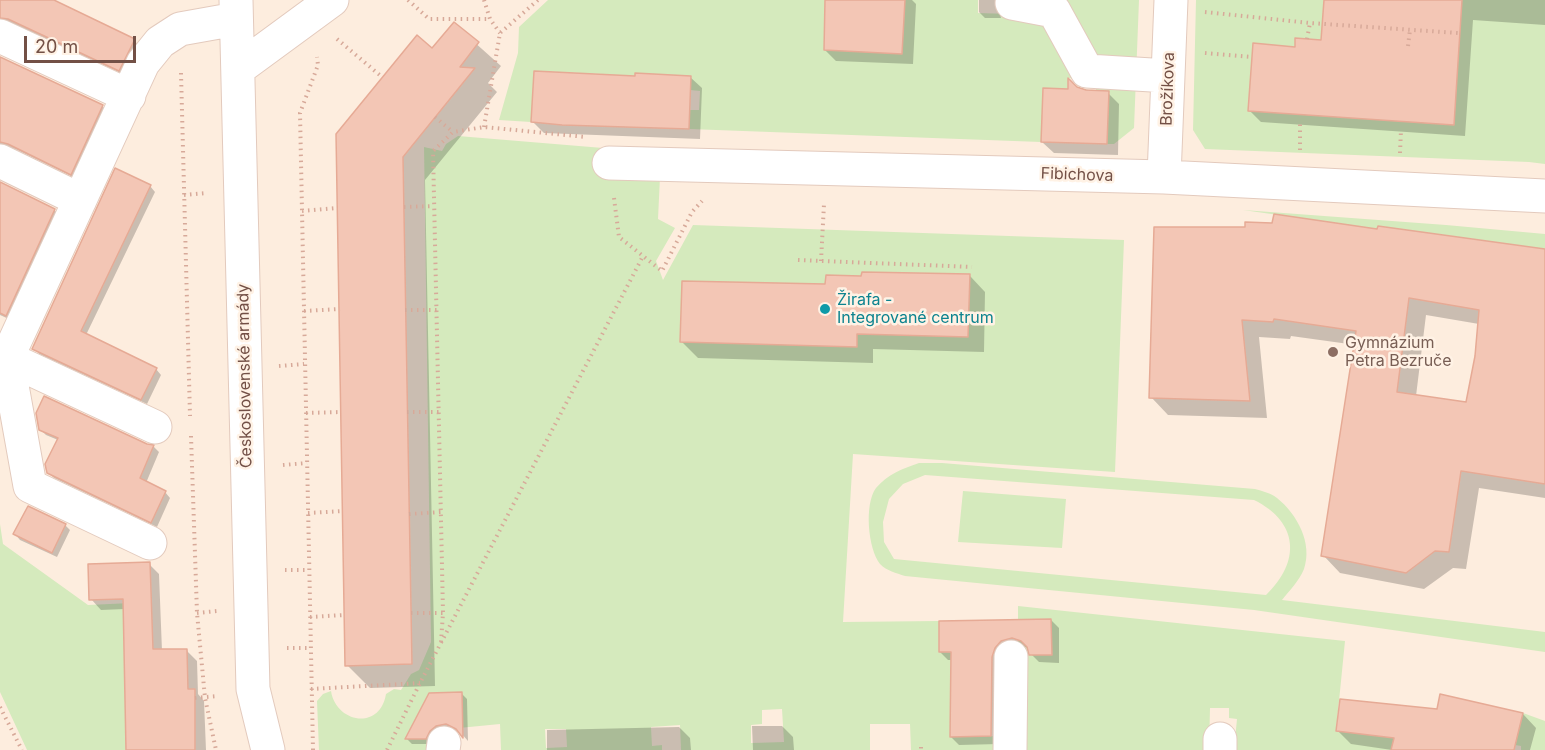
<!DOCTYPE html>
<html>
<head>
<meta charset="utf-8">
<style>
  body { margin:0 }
  #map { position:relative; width:1545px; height:750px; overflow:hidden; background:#fdedde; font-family:Inter,sans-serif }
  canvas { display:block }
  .scale { position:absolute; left:24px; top:36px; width:112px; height:27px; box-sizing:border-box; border:3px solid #735046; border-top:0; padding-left:8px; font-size:18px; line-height:21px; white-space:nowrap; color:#735046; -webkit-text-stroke:4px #fff2e5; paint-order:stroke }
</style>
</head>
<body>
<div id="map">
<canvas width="1545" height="750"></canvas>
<div class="scale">20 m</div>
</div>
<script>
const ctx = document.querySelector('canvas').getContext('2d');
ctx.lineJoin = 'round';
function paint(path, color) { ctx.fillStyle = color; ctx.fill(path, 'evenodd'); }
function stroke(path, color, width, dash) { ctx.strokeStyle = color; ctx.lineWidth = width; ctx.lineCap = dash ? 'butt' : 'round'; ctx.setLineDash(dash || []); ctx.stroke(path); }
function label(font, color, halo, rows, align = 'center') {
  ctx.font = font + ' Inter,sans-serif'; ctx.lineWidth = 5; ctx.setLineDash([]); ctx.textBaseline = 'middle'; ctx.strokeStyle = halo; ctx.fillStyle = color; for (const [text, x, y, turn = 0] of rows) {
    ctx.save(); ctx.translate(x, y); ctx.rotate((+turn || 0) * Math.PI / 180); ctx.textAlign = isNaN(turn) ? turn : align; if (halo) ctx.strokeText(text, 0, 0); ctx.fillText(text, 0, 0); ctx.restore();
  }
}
paint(new Path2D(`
  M 548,0 L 978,0 L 978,13 L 1011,14 L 1012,0 L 1139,0 L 1134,128 L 1114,144 L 1107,144 L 1109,91 L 1096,91 L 1096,81 L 1069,78 L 1068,89 L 1043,88 L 1041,142 L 689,129 L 689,110 L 699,110 L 700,91 L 690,90 L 691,76 L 636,73 L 633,126 L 600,108 L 602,74 L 534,71 L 531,122 L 499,120 L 518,53 L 519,27 Z
  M 1196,0 L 1545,0 L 1545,164 L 1529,162 L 1205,149 L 1193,130 Z
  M 458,136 L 603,148 L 606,175 L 660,177 L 658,219 L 675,228 L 656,261 L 663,280 L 693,225 L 1124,240 L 1115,472 L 853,454 L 843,622 L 939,621 L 939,652 L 953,653 L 951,673 L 950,737 L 1002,736 L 1002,750 L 911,750 L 910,724 L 870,724 L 870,750 L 681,750 L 680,725 L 651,727 L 652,746 L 662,745 L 662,750 L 501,750 L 500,724 L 459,728 L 458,707 L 426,732 L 427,750 L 319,750 L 317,701 L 323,694 L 331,691 C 336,723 380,731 386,694 L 394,689 L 401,690 L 411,674 L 419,670 L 431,642 L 424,147 L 442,151 L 446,144 ZM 782,709 L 784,742 L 751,743 L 751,725 L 762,724 L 762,710 ZM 545,729 L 566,729 L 567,747 L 546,748 Z
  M 1243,210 L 1446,225 L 1545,234 L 1545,249 L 1379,226 L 1377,229 Z
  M 919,463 L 942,463 L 1255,489 C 1262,491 1271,493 1277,498 C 1297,514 1313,543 1304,569 C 1299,581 1289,591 1282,600 L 1545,632 L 1545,652 L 1254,610 L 905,576 C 896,573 887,571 880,564 C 868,549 864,504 876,488 C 888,474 902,469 919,463 ZM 925,475 L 1254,500 C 1299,522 1301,562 1266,595 L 894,559 L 884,542 L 883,522 L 889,499 L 903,484 Z
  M 963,491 L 1066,499 L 1062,548 L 958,542 Z
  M 0,524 L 3,544 L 88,605 L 131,603 L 127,750 L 27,750 L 0,692 Z
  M 1018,606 L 1345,641 L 1336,731 L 1394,738 L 1391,750 L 1234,750 L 1237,719 L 1229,718 L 1229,708 L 1210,708 L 1209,750 L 1018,750 Z
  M 1523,713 L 1545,721 L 1545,750 L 1521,750 L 1521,746 L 1515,745 Z`), '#d5eabd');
paint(new Path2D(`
  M 0,0 L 50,0 L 134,40 L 139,46 L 125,75 L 14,24 L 0,24 Z
  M 826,0 L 912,0 L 916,4 L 913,64 L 836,61 L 825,50 Z
  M 979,0 L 1001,0 L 998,6 L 1001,18 L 985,18 L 979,12 Z
  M 1325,0 L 1545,0 L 1545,25 L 1473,20 L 1465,136 L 1261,122 L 1249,110 L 1322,42 Z
  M 454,24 L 501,66 L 488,83 L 497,92 L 425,180 L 435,686 L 370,688 L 347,665 L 337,134 L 432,50 Z
  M 0,58 L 102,106 L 108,111 L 77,179 L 15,149 L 4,147 L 0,149 Z
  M 690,77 L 702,88 L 700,139 L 544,133 L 533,122 L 636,78 Z
  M 1077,88 L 1108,93 L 1119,104 L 1118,155 L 1054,153 L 1042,142 L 1069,90 Z
  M 0,183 L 54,210 L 60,215 L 11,320 L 0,315 Z
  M 150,186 L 155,192 L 86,335 L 156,369 L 161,375 L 147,404 L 39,354 L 34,348 Z
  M 1156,228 L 1545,251 L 1545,498 L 1479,488 L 1466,569 L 1453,568 L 1424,589 L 1340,573 L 1323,555 L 1356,345 L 1291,336 L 1290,339 L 1259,337 L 1267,418 L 1168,415 L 1151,397 ZM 1426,315 L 1479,324 L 1477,356 L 1468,404 L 1416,396 Z
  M 970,276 L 985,292 L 984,352 L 873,349 L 873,363 L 698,358 L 682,342 L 827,286 Z
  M 40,429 L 154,447 L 159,452 L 146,483 L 165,492 L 170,498 L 157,527 L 54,478 L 48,472 L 58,440 L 46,435 Z
  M 65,525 L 70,530 L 57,557 L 20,540 L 15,534 Z
  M 149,564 L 159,574 L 162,651 L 186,650 L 197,661 L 198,694 L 204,701 L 206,750 L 128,750 L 125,609 L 101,610 L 91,599 Z
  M 1051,620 L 1059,628 L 1059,663 L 1039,662 L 1031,654 L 1029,648 L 1020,646 L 999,744 L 959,745 L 951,737 L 952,660 L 948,660 L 940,652 Z
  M 462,694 L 467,699 L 468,741 L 461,733 L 453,729 L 442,731 L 431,744 L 412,744 L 407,739 Z
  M 1441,696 L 1523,714 L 1536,728 L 1530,750 L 1392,750 L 1351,744 L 1338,731 L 1438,711 Z
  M 752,726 L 782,726 L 793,737 L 794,750 L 753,750 Z
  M 679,727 L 690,738 L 691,750 L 547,750 L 547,730 Z`), '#0003');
const building = new Path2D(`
  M 0,0 L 54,0 L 135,39 L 119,71 L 8,19 L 0,18 Z
  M 825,0 L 905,0 L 902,54 L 824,50 Z
  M 1324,0 L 1462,0 L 1454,125 L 1248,111 L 1253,43 L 1295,47 L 1295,38 L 1321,40 Z
  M 454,22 L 479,42 L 460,67 L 475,68 L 403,157 L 412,664 L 345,666 L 336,134 L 417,35 L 432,48 Z
  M 0,57 L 103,105 L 71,175 L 8,144 L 0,142 Z
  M 534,71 L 635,76 L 635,73 L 691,76 L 689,129 L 562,125 L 531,122 Z
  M 1068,78 L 1077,87 L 1086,90 L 1109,91 L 1107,144 L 1041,142 L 1043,88 L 1068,89 Z
  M 115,168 L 151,185 L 81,331 L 157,368 L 141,400 L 32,349 Z
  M 0,182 L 55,209 L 6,316 L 0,313 Z
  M 1274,214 L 1377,229 L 1378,226 L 1545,249 L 1545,484 L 1461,471 L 1449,552 L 1435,551 L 1406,573 L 1321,556 L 1356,331 L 1274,319 L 1273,322 L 1242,320 L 1250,401 L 1149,398 L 1154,227 L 1245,227 L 1245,222 L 1272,223 ZM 1409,298 L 1479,310 L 1475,356 L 1466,402 L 1397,392 Z
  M 862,272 L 970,274 L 968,337 L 857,334 L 857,347 L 680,342 L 682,281 L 825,284 L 826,275 L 861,276 Z
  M 44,396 L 147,444 L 154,445 L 140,478 L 166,491 L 151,523 L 47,473 L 45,464 L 58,438 L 39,430 L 36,413 Z
  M 28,506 L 66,524 L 52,553 L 13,534 Z
  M 150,562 L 153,649 L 187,649 L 188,689 L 195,689 L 195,750 L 126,750 L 123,599 L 89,600 L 88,564 Z
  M 1051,619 L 1052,655 L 1029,655 L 1027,647 L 1021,641 L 1012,638 L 1001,641 L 995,648 L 992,657 L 991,736 L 950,737 L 951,652 L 939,652 L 939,621 Z
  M 462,692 L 463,738 L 456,729 L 446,724 L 436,726 L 430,731 L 426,739 L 405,739 L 429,693 Z
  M 1440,694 L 1523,713 L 1514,750 L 1391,750 L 1394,738 L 1336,731 L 1340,699 L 1437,709 Z`);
paint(building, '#f3c6b5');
stroke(building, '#e6aa95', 1.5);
const minor = new Path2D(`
  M 236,0 L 253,689 L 268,750
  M 1012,3 L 1054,11 L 1087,71 L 1168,76
  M 0,36 L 129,96
  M 238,69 L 332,0
  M 0,161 L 80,200
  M 609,163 L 1164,177 L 1545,196
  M 1164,177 L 1171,0
  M 7,358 L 155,427
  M 150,543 L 30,486 L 7,358 L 143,63 L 160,42 L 180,29 L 236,19
  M 443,750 L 444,743
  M 1010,750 L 1011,657
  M 1220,750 L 1220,739`);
stroke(minor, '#e3cabd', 35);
stroke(new Path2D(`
  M 408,0 L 429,19 L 490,19
  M 484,0 L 490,19 L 500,33
  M 1205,12 L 1310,23 L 1458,33
  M 337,39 L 382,77
  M 1307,39 L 1310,23
  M 1408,46 L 1410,30
  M 1205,53 L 1252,57
  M 181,73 L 190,416
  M 435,117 L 453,132
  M 484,127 L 500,33 L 538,0
  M 1300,150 L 1300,123
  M 1400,153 L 1401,130
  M 184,195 L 207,193
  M 614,198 L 619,237 L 662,271 L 692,212 L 702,201
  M 404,207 L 434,206
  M 302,211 L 337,208
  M 798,260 L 972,267
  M 821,261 L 824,204
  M 405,310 L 437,310
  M 304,311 L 340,309
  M 279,366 L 304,364
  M 407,412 L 439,412
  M 306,413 L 341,412
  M 191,436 L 197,613 L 205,698 L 216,750
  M 283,465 L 307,463
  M 308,513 L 343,511
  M 409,514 L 441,512
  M 285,570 L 309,570
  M 197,613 L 217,611
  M 411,613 L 443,613
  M 310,617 L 344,615
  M 441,642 L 443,613 L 433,151 L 453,132 L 484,127 L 586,137
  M 287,648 L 310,648
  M 311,689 L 420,683
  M 195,698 L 218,696
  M 0,707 L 22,750
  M 921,747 L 921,750
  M 313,750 L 300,113 L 318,65 L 317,57
  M 387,750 L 420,683 L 642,258`), '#d7a999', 4, [1.5, 4.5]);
stroke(minor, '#fff', 33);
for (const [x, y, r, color] of [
  [825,309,6,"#0f9aa8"],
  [1333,352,6,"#8d6e63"]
]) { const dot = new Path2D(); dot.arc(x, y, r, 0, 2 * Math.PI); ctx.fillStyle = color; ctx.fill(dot); stroke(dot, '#fff2e5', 2); }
label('16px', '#735046', '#fff2e5', [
  ["Brožíkova",1168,89,-88],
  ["Fibichova",1077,175,2],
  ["Československé armády",245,376,-91]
]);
label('16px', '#0d838f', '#fff2e5', [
  ["Žirafa -",837,300],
  ["Integrované centrum",837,318]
], 'left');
label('16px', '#785e54', '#fff2e5', [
  ["Gymnázium",1345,343],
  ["Petra Bezruče",1345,361]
], 'left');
</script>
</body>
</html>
